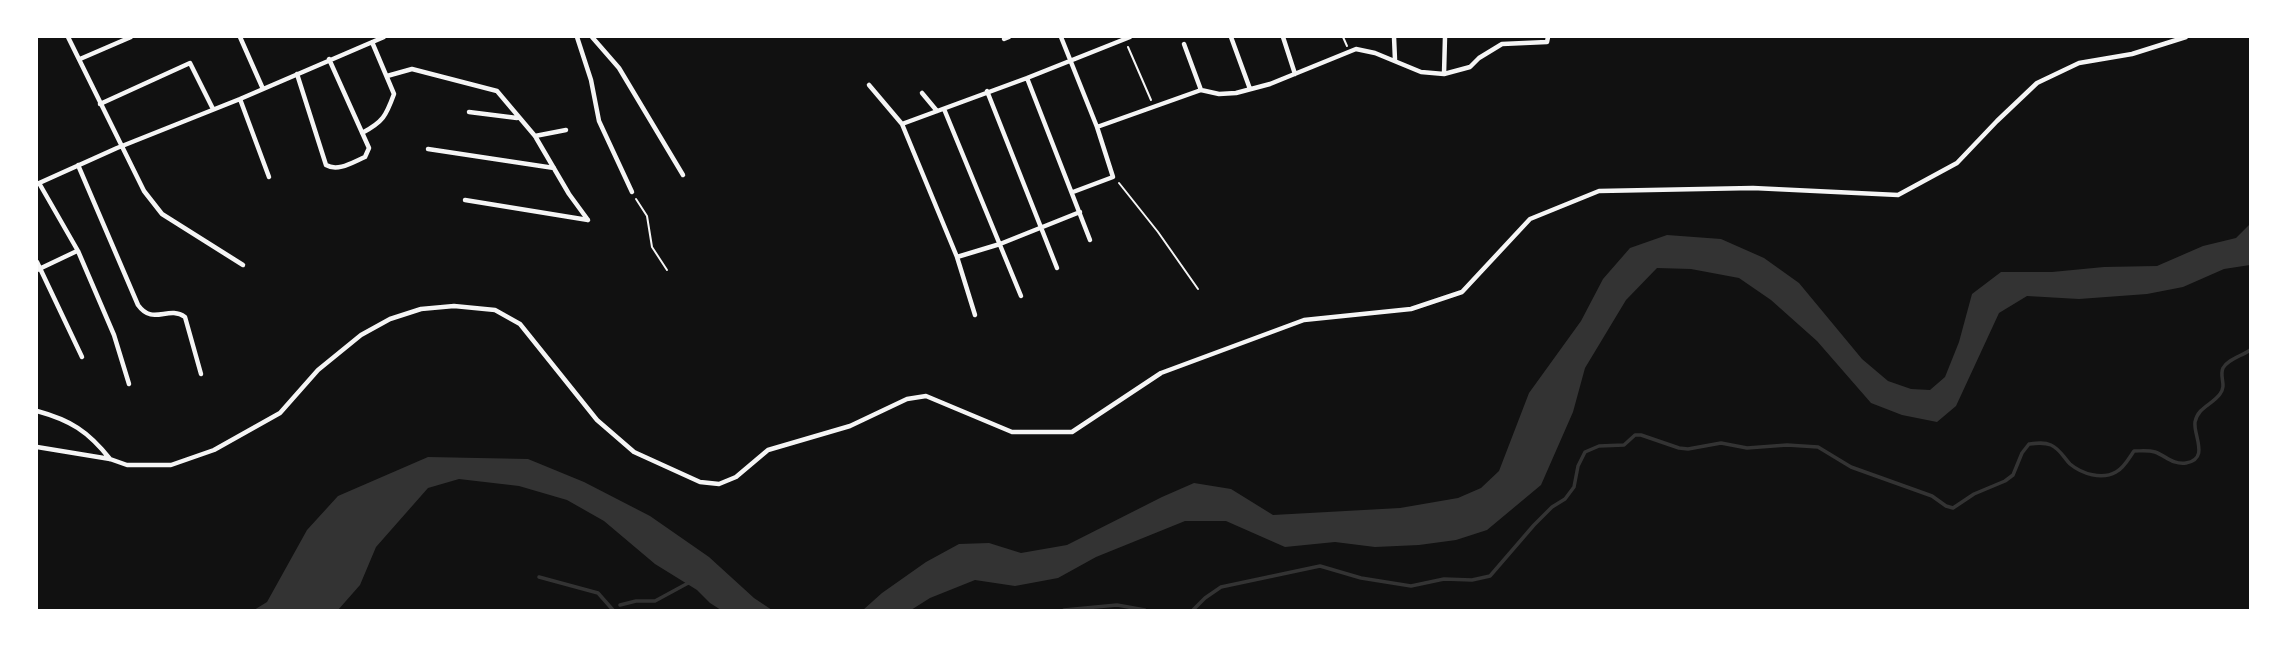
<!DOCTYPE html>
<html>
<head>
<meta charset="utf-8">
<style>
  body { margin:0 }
  #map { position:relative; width:2287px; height:647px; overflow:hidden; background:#111; font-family:Ubuntu,sans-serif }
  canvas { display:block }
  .frame { position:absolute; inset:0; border:38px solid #fff; pointer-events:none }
</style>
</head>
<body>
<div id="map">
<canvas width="2287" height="647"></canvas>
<div class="frame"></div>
</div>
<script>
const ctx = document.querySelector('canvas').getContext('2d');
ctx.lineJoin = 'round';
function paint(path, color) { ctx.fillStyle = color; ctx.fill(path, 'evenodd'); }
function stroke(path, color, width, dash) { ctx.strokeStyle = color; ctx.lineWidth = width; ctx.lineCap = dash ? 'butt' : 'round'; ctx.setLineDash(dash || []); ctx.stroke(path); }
paint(new Path2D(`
  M 2250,224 L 2250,265 L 2224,269 L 2183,287 L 2147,294 L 2079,299 L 2027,296 L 1999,313 L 1956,406 L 1937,422 L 1902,415 L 1871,403 L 1817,341 L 1771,300 L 1739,278 L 1691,269 L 1657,268 L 1626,300 L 1585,368 L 1573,412 L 1541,485 L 1487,530 L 1456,540 L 1419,545 L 1375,547 L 1335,542 L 1285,547 L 1226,521 L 1185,521 L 1096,557 L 1058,578 L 1015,586 L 975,580 L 930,598 L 911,610 L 863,610 L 882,593 L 926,562 L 959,544 L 989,543 L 1021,553 L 1067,545 L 1162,497 L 1194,483 L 1231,489 L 1273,515 L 1400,508 L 1458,498 L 1481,488 L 1499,471 L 1529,393 L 1581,321 L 1603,279 L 1630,248 L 1667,235 L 1721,239 L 1764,258 L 1799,283 L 1862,359 L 1888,381 L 1911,389 L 1930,390 L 1945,377 L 1959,342 L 1972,294 L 2001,272 L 2052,272 L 2104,267 L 2157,266 L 2203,246 L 2236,238 Z
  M 428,457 L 528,459 L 584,482 L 650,516 L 709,557 L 754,598 L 772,610 L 721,610 L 710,603 L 697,590 L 655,564 L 604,521 L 567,500 L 519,486 L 459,479 L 428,488 L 376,547 L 360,585 L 338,610 L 254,610 L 267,602 L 307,530 L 338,496 Z`), '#333');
stroke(new Path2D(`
  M 539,577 L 598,593 L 613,610
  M 620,605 L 636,601 L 655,601 L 690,582
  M 1064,610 L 1117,605 L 1145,610
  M 1193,610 L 1205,598 L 1221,587 L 1320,566 L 1361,578 L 1411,586 L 1444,579 L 1472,580 L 1490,576 L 1534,525 L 1552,507 L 1565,499 L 1574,487 L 1578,466 L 1585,452 L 1599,446 L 1624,445 L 1635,435 L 1641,435 L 1679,448 L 1688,449 L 1721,443 L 1747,448 L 1787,445 L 1818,447 L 1851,467 L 1932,496 L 1946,506 L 1953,508 L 1974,494 L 2005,481 L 2013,475 L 2022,453 L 2029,444 C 2037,443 2044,442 2051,445 C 2060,449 2064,458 2070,464 C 2082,474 2102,480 2116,472 C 2124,468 2129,458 2134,451 C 2141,451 2148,450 2155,452 C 2166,456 2173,465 2186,463 C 2210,459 2193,435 2195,422 C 2198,407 2212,405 2220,394 C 2227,385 2219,377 2223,368 C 2228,359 2242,356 2250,350`), '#333', 3.5);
stroke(new Path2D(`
  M 1343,37 L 1347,46
  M 1128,47 L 1151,100
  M 1119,183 L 1158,232 L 1198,289
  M 636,199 L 647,216 L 652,247 L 667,270`), '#f5f5f5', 2);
stroke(new Path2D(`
  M 68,37 L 144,191 L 162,214 L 243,265
  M 240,37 L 263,89
  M 577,37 L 591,80 L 599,121 L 632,192
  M 592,37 L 619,68 L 683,175
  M 1061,37 L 1097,127 L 1113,177 L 1073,192
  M 1231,37 L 1250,89
  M 1283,37 L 1295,74
  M 1394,37 L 1395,60
  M 1004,39 L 1009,37
  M 1184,44 L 1201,90
  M 80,59 L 131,37
  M 297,74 L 326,165 C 338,172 353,162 365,157 L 369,148 L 329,59
  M 1444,74 L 1445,37
  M 387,76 L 412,69 L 497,91 L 535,136 L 569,194 L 588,220
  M 1027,78 L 1090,240
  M 869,85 L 902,124 L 957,257 L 975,315
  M 987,91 L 1057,268
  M 922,93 L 937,111
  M 240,99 L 269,177
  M 100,104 L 190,63 L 213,109
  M 944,109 L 1021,296
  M 469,112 L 517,118
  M 902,124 L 1027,78 L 1130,37
  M 1097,127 L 1201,90 L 1219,94 L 1236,93 L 1270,84 L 1356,49 L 1375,53 L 1421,72 L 1444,74 L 1470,67 L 1479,58 L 1502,44 L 1547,42 L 1548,37
  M 362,133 C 383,122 386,116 394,94 L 372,42
  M 535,136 L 566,130
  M 428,149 L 554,168
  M 78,165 L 138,305 C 153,326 168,305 185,317 L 201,374
  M 39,183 L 78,251 L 114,335 L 129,384
  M 37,184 L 117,148 L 240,99 L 384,37
  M 465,200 L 588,220
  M 957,257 L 1000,244 L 1080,212
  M 37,262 L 82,357
  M 37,270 L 77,251
  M 37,411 C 70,420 88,431 110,459
  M 37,447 L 110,459 L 127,465 L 171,465 L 214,450 L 280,413 L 318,370 L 361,335 L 390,319 L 421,309 L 454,306 L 495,310 L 520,324 L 597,420 L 634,452 L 700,482 L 719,484 L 736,477 L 768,450 L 850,426 L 907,399 L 926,396 L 1012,432 L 1072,432 L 1161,373 L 1304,320 L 1411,309 L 1462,292 L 1530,219 L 1599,191 L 1753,188 L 1898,195 L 1957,163 L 1997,121 L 2037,83 L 2079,63 L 2132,54 L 2186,37`), '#f5f5f5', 4.5);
</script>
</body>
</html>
